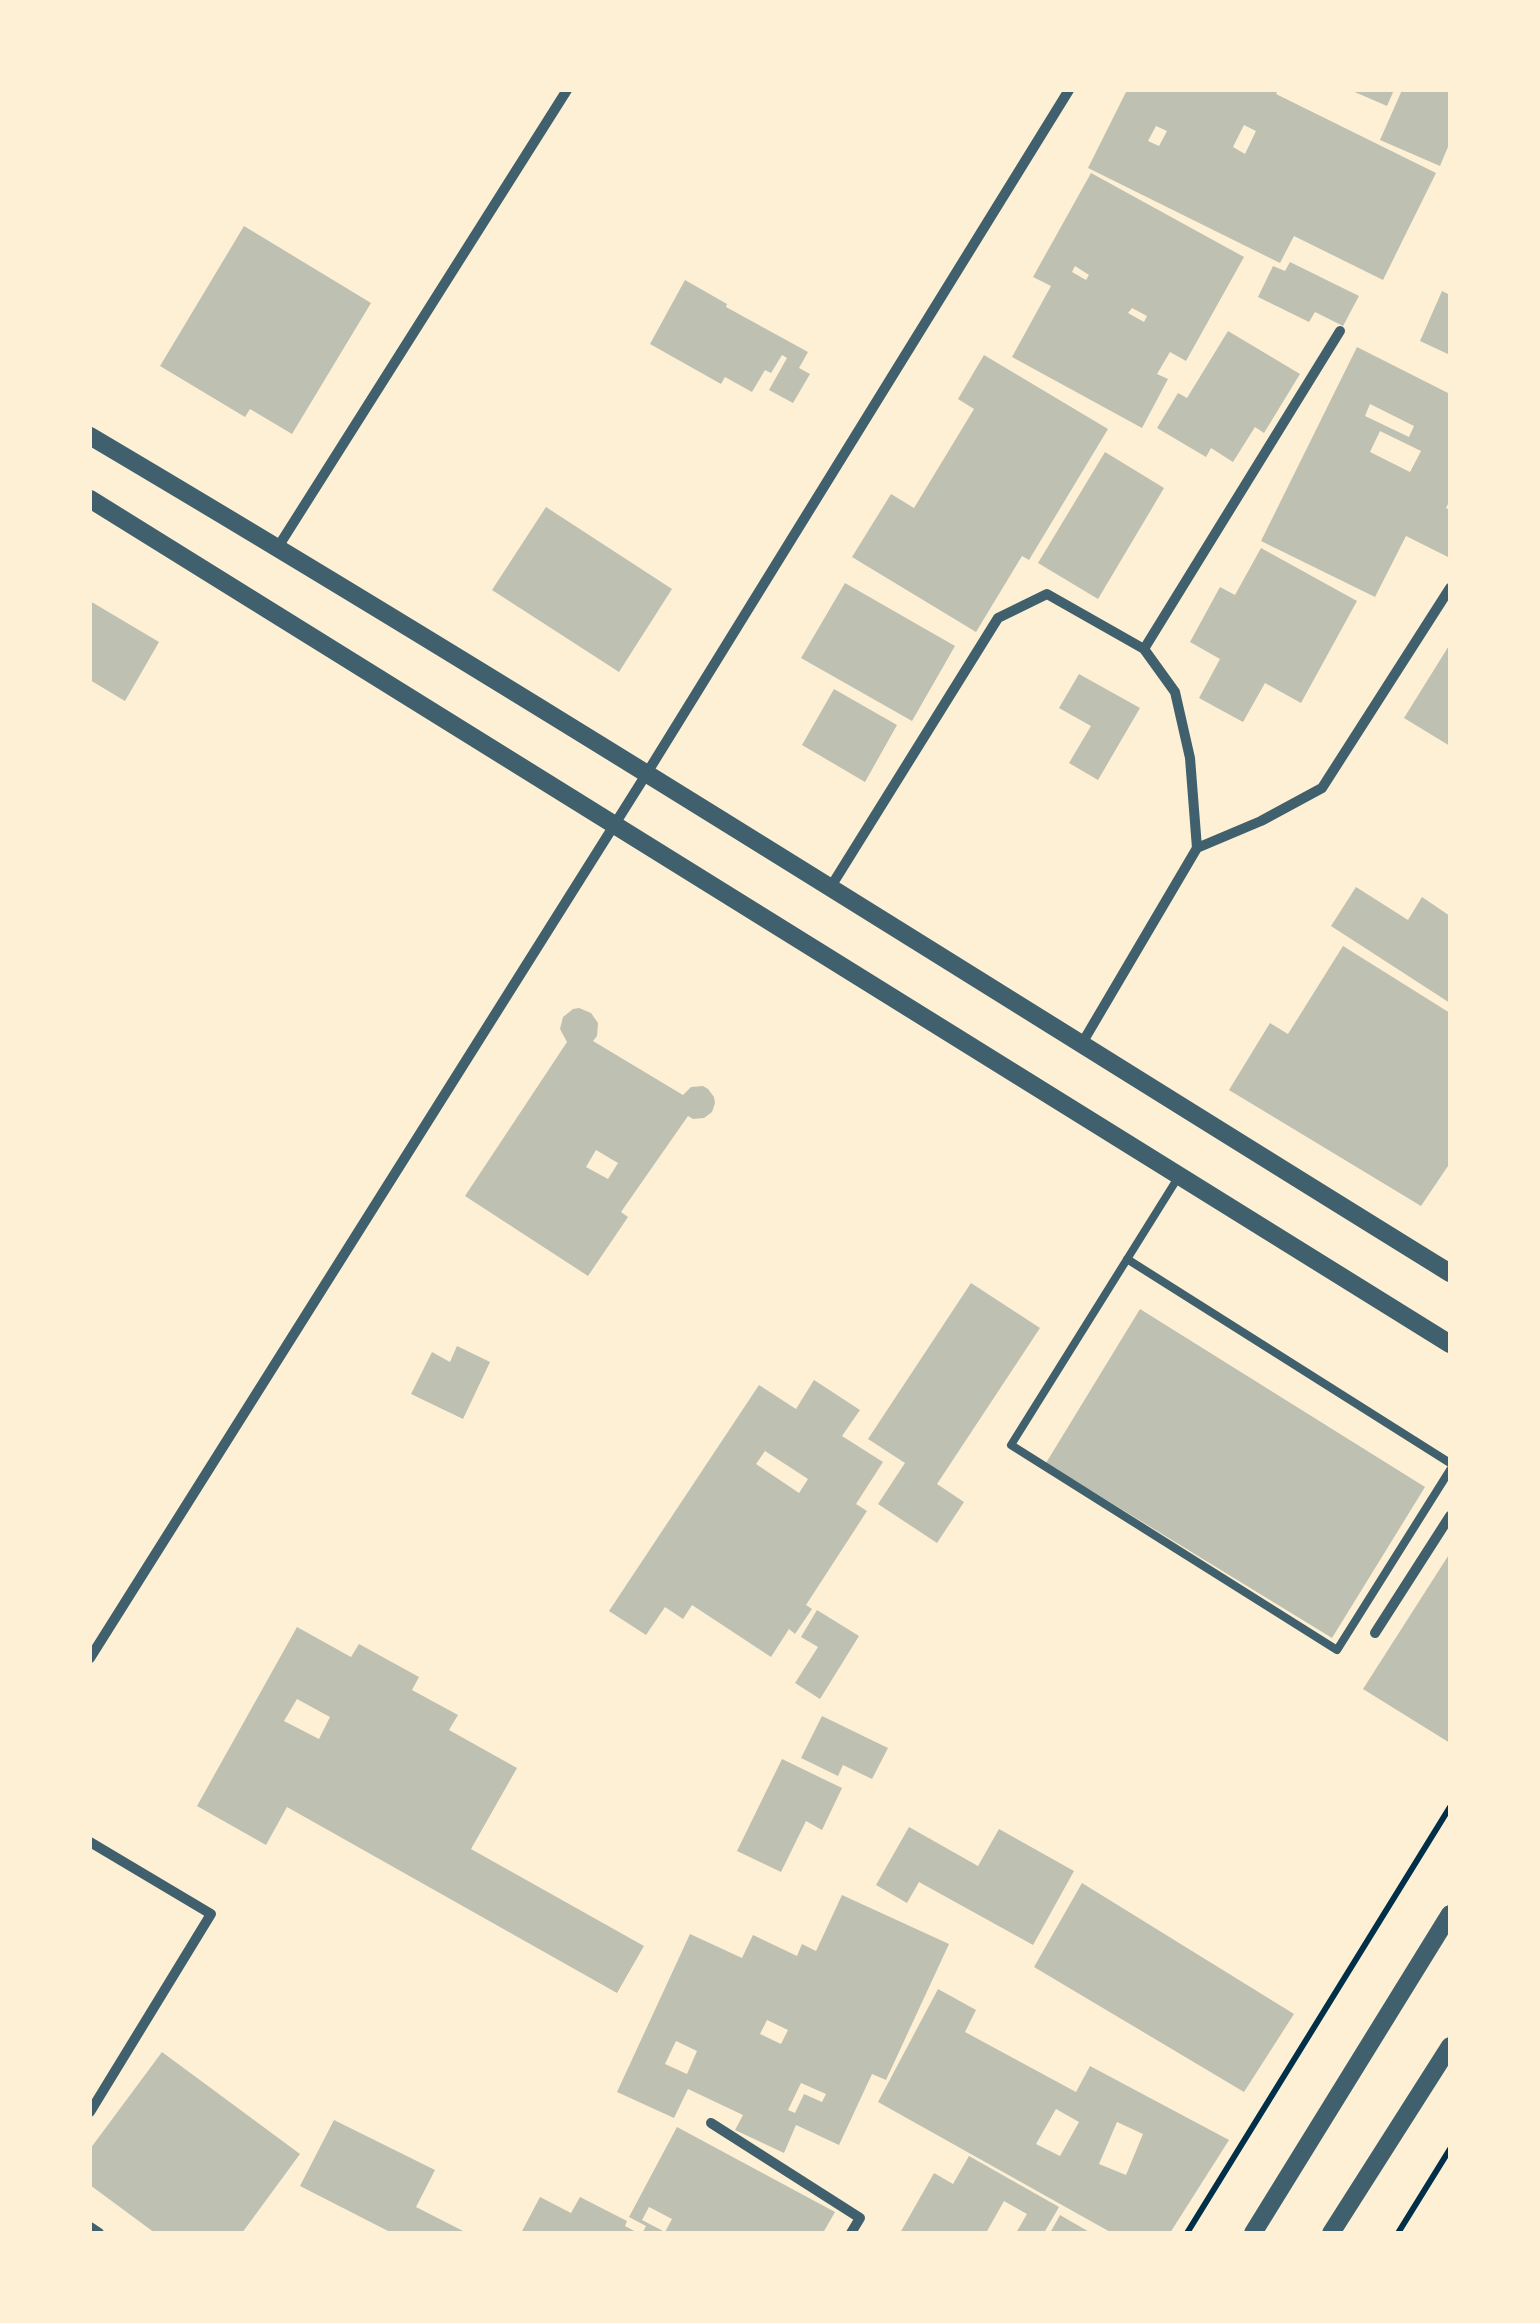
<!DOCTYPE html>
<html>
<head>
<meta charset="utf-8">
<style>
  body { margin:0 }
  #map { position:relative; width:1540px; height:2323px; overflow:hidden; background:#fdf0d5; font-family:"PT Sans Narrow",sans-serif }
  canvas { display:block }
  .frame { position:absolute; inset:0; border:92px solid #fdf0d5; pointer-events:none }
</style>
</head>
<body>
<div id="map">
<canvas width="1540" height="2323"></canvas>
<div class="frame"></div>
</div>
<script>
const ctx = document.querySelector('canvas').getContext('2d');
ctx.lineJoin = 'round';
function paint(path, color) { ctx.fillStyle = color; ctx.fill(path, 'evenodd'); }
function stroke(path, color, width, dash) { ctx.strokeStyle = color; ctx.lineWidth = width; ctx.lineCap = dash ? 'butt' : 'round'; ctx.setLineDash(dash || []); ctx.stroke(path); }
paint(new Path2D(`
  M 1127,90 L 1278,90 L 1276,94 L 1436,173 L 1383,280 L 1294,236 L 1280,263 L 1088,168 ZM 1244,125 L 1256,131 L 1245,154 L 1233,147 ZM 1156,126 L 1167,131 L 1159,146 L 1148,141 Z
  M 1350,90 L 1394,90 L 1387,106 Z
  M 1402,90 L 1450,90 L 1450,142 L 1440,166 L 1380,140 Z
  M 1091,173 L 1244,257 L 1186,361 L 1170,352 L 1157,374 L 1168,379 L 1142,428 L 1012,357 L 1051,286 L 1033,277 ZM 1075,266 L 1089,275 L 1086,280 L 1072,272 ZM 1132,308 L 1147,316 L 1144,322 L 1128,313 Z
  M 244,226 L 371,303 L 292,434 L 250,409 L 245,417 L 160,366 Z
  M 1290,262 L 1359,296 L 1343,326 L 1315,312 L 1309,322 L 1258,297 L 1273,266 L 1285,271 Z
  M 685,280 L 727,304 L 726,307 L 808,352 L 799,368 L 810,374 L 793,403 L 769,390 L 787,358 L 782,355 L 771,373 L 765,370 L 752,392 L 725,377 L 721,384 L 650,344 Z
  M 1442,291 L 1450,295 L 1450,355 L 1420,341 Z
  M 1228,331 L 1300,374 L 1264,433 L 1255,427 L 1233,462 L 1211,448 L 1206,457 L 1157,428 L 1178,393 L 1187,398 Z
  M 1357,347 L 1450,394 L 1450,500 L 1446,508 L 1450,510 L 1450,558 L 1406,536 L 1375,597 L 1261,541 ZM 1370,404 L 1414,426 L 1409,437 L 1365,416 ZM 1380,431 L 1421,451 L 1410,472 L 1370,452 Z
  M 984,355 L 1108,429 L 1029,560 L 1022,556 L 976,632 L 852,557 L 891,494 L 914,508 L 974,409 L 958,399 Z
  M 1105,452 L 1164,488 L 1098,599 L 1038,563 Z
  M 546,507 L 672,589 L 619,672 L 492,590 Z
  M 1261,548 L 1357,601 L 1301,703 L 1265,683 L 1243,722 L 1199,698 L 1220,659 L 1190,642 L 1220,587 L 1235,595 Z
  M 845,583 L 955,646 L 912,721 L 801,658 Z
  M 90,601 L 159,642 L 125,701 L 90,680 Z
  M 1450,644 L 1450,746 L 1404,718 Z
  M 1079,674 L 1140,708 L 1098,780 L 1069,763 L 1091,726 L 1059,708 Z
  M 834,689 L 897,725 L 865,782 L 802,745 Z
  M 1356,887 L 1408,920 L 1422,897 L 1450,916 L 1450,1003 L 1331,926 Z
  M 1343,946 L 1450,1013 L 1448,1050 L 1450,1052 L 1450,1163 L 1421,1206 L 1229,1090 L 1270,1023 L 1288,1034 Z
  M 579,1008 L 591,1013 L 598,1023 L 597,1036 L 593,1041 L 683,1095 L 691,1087 L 703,1086 L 708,1089 L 714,1097 L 715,1103 L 712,1112 L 704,1118 L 693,1119 L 688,1116 L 621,1212 L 628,1217 L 588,1276 L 465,1196 L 567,1042 L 560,1029 L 563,1017 L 573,1009 ZM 596,1150 L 618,1163 L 608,1179 L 586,1167 Z
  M 971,1283 L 1040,1328 L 937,1484 L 964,1502 L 937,1543 L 878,1504 L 905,1463 L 868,1439 Z
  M 1140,1309 L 1425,1487 L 1332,1638 L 1046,1463 Z
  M 457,1346 L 490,1362 L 463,1419 L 411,1394 L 432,1352 L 450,1362 Z
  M 814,1380 L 860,1410 L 842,1436 L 883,1462 L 856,1504 L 867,1511 L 806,1605 L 812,1609 L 795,1634 L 789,1629 L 771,1657 L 692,1605 L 683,1619 L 665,1607 L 646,1635 L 609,1611 L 759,1385 L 796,1409 ZM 765,1451 L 808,1479 L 799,1493 L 756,1464 Z
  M 1450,1553 L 1450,1743 L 1363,1689 Z
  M 817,1610 L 859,1636 L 820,1699 L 795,1683 L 818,1647 L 801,1637 Z
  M 297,1627 L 351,1657 L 359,1644 L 419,1677 L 412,1690 L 458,1715 L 449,1730 L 517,1768 L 471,1849 L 644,1946 L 617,1993 L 287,1807 L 266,1845 L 197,1806 ZM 297,1699 L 330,1717 L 319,1739 L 284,1721 Z
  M 822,1716 L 888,1748 L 872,1779 L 843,1765 L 838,1776 L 801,1758 Z
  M 782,1759 L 842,1788 L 822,1830 L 806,1821 L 781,1872 L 737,1851 Z
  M 909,1827 L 978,1866 L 999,1829 L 1074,1871 L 1033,1945 L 919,1882 L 907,1903 L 876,1885 Z
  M 1082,1883 L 1294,2014 L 1244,2092 L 1034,1967 Z
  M 842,1895 L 949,1944 L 886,2080 L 872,2074 L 839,2145 L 796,2125 L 784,2153 L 735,2130 L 743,2115 L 688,2089 L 674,2118 L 617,2092 L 690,1934 L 742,1958 L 753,1935 L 797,1956 L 802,1944 L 816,1951 ZM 767,2020 L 788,2030 L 781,2044 L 760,2034 ZM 676,2041 L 697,2051 L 687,2074 L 665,2064 ZM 801,2083 L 826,2094 L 822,2102 L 804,2094 L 795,2113 L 788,2110 Z
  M 938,1989 L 976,2010 L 965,2032 L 1076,2092 L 1090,2066 L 1229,2140 L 1170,2233 L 1112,2233 L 878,2102 ZM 1056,2109 L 1079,2122 L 1060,2156 L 1036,2144 ZM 1117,2122 L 1143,2134 L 1126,2175 L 1099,2164 Z
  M 162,2052 L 300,2154 L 242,2233 L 155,2233 L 90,2185 L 90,2149 Z
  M 334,2120 L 435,2170 L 416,2207 L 467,2233 L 392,2233 L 300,2186 Z
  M 677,2127 L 835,2212 L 823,2233 L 643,2232 L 646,2226 L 629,2217 ZM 649,2207 L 672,2219 L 665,2232 L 642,2220 Z
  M 969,2156 L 1059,2207 L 1044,2233 L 1016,2233 L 1027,2214 L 1004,2201 L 986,2233 L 900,2233 L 934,2173 L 953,2184 Z
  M 540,2197 L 571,2213 L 580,2197 L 627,2221 L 625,2226 L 638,2233 L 521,2233 Z
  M 1060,2215 L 1091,2233 L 1050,2233 Z`), '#bec0b2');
stroke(new Path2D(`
  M 1187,2233 L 1450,1807
  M 1398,2233 L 1450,2149`), '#003049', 6);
stroke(new Path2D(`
  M 1179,1176 L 1011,1445 L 1337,1650 L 1450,1470
  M 1127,1259 L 1450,1463`), '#3f606c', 8);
stroke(new Path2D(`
  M 278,547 L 567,90
  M 1197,848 L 1261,821 L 1322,788 L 1450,588
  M 830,888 L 998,618 L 1047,594 L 1144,649 L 1340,331
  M 1081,1045 L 1197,848 L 1190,758 L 1175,692 L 1144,649
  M 1375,1633 L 1450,1516
  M 90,1658 L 647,773 L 1069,90
  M 90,1842 L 211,1914 L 90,2112
  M 711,2123 L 860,2218 L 851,2233
  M 90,2227 L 99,2233`), '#3f606c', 10);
stroke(new Path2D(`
  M 90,436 C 548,707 997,993 1450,1273
  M 90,499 L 1450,1344
  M 1253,2233 L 1450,1914
  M 1331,2233 L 1450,2046`), '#3f606c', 18);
</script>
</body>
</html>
